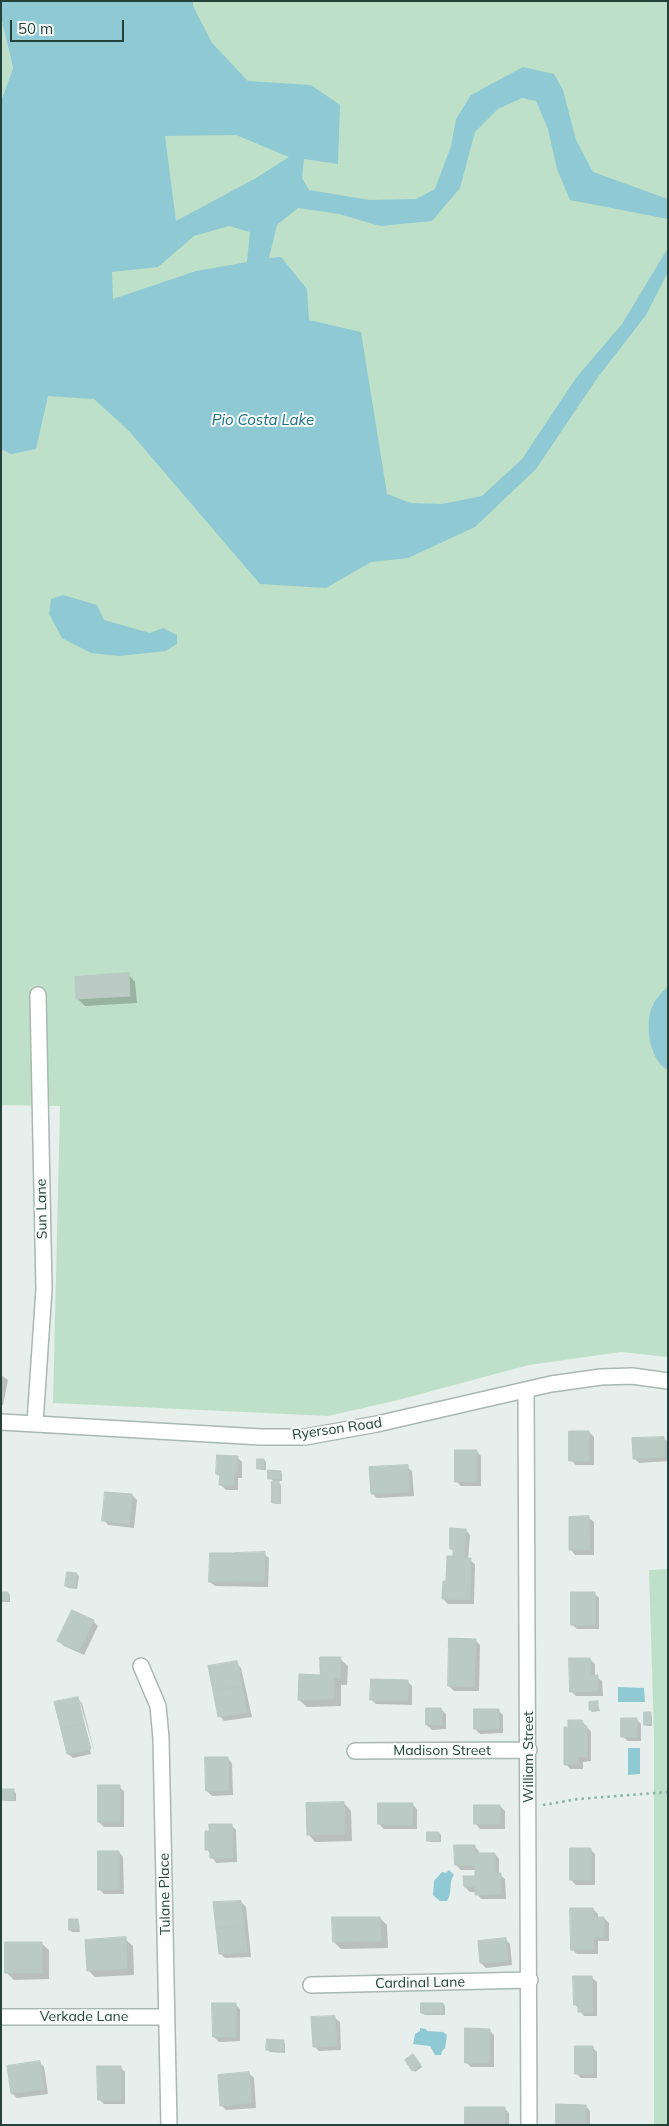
<!DOCTYPE html>
<html>
<head>
<meta charset="utf-8">
<style>
  body { margin:0 }
  #map { position:relative; width:669px; height:2126px; overflow:hidden; background:#e6efeb; font-family:Mulish,sans-serif }
  canvas { display:block }
  .frame { position:absolute; inset:0; border:2px solid #24423a; pointer-events:none }
  .scale { position:absolute; left:10px; top:20px; width:114px; height:22px; box-sizing:border-box; border:2px solid #24423a; border-top:0; padding-left:6px; font-size:15px; line-height:18px; white-space:nowrap; color:#24423a; -webkit-text-stroke:4px #f7fbf9; paint-order:stroke }
</style>
</head>
<body>
<div id="map">
<canvas width="669" height="2126"></canvas>
<div class="frame"></div>
<div class="scale">50 m</div>
</div>
<script>
const ctx = document.querySelector('canvas').getContext('2d');
ctx.lineJoin = 'round';
function paint(path, color) { ctx.fillStyle = color; ctx.fill(path, 'evenodd'); }
function stroke(path, color, width, dash) { ctx.strokeStyle = color; ctx.lineWidth = width; ctx.lineCap = dash ? 'butt' : 'round'; ctx.setLineDash(dash || []); ctx.stroke(path); }
function label(font, color, halo, rows, align = 'center') {
  ctx.font = font + ' Mulish,sans-serif'; ctx.lineWidth = 4; ctx.setLineDash([]); ctx.textBaseline = 'middle'; ctx.strokeStyle = halo; ctx.fillStyle = color; for (const [text, x, y, turn = 0] of rows) {
    ctx.save(); ctx.translate(x, y); ctx.rotate((+turn || 0) * Math.PI / 180); ctx.textAlign = isNaN(turn) ? turn : align; if (halo) ctx.strokeText(text, 0, 0); ctx.fillText(text, 0, 0); ctx.restore();
  }
}
paint(new Path2D(`
  M 26,1 L 668,1 L 668,1357 L 621,1352 L 529,1365 L 398,1400 L 328,1416 L 53,1403 L 60,1106 L 1,1105 L 1,335 Z
  M 1,17 L 13,68 L 1,101 Z
  M 668,1569 L 668,2125 L 654,2125 L 654,1735 L 649,1570 Z`), '#bfe0c8');
paint(new Path2D(`
  M 1,1 L 193,1 L 193,6 L 212,43 L 248,81 L 311,85 L 340,105 L 338,164 L 304,159 L 302,178 L 309,190 L 370,200 L 416,199 L 435,189 L 451,146 L 456,119 L 471,95 L 523,67 L 554,74 L 563,90 L 576,140 L 593,172 L 668,199 L 668,219 L 570,200 L 557,169 L 548,129 L 536,101 L 522,98 L 498,109 L 475,132 L 460,188 L 432,221 L 380,226 L 339,214 L 298,208 L 277,225 L 269,258 L 281,257 L 307,289 L 309,320 L 361,332 L 387,494 L 411,503 L 442,504 L 482,496 L 522,459 L 576,378 L 622,324 L 668,248 L 668,272 L 646,315 L 598,377 L 536,469 L 475,527 L 408,558 L 371,562 L 326,588 L 260,584 L 129,431 L 94,399 L 48,396 L 36,449 L 11,454 L 1,449 L 1,101 L 13,68 L 1,17 ZM 236,135 L 289,157 L 256,178 L 176,221 L 165,136 ZM 229,226 L 250,232 L 247,262 L 196,271 L 113,299 L 112,272 L 158,267 L 194,236 Z
  M 63,595 L 97,605 L 104,620 L 150,633 L 163,628 L 177,635 L 177,644 L 166,651 L 119,656 L 91,653 L 62,638 L 49,614 L 51,599 Z
  M 668,986 L 668,1070 C 649,1061 644,1022 653,1005 C 656,998 663,992 668,986 Z
  M 618,1687 L 644,1688 L 645,1702 L 618,1702 Z
  M 628,1748 L 640,1748 L 640,1774 L 628,1775 Z
  M 449,1870 L 454,1875 C 448,1882 453,1893 447,1901 L 440,1901 L 433,1895 L 434,1881 L 442,1872 L 446,1873 Z
  M 420,2028 L 426,2029 L 427,2031 L 443,2032 L 447,2035 L 445,2048 L 442,2051 L 441,2055 L 435,2055 L 430,2046 L 413,2044 L 415,2034 L 420,2031 Z`), '#8ec9d4');
paint(new Path2D(`
  M 128,974 L 135,982 L 137,1003 L 85,1006 L 78,999 Z
  M 1,1375 L 8,1380 L 3,1405 L 1,1405 Z
  M 589,1432 L 594,1437 L 594,1465 L 576,1465 L 571,1460 Z
  M 663,1438 L 668,1442 L 668,1461 L 639,1463 L 634,1458 Z
  M 476,1451 L 481,1456 L 481,1486 L 461,1486 L 456,1481 Z
  M 237,1457 L 242,1462 L 242,1478 L 238,1478 L 238,1490 L 226,1490 L 221,1485 L 221,1477 L 217,1474 Z
  M 264,1460 L 266,1462 L 266,1470 L 261,1470 L 259,1468 Z
  M 407,1467 L 412,1471 L 414,1496 L 377,1498 L 372,1493 Z
  M 280,1472 L 282,1474 L 282,1481 L 277,1481 L 281,1485 L 281,1504 L 275,1504 L 273,1502 L 273,1480 L 269,1478 Z
  M 132,1495 L 137,1500 L 134,1528 L 108,1525 L 104,1520 Z
  M 589,1518 L 594,1522 L 594,1555 L 575,1555 L 571,1550 Z
  M 466,1530 L 470,1535 L 468,1559 L 475,1564 L 474,1604 L 448,1604 L 443,1599 L 454,1558 L 455,1552 L 451,1548 Z
  M 264,1554 L 269,1558 L 268,1587 L 215,1586 L 210,1582 Z
  M 76,1574 L 79,1576 L 77,1589 L 68,1588 L 66,1586 Z
  M 1,1593 L 8,1593 L 10,1595 L 10,1602 L 1,1602 Z
  M 594,1593 L 599,1598 L 599,1629 L 577,1629 L 572,1624 Z
  M 93,1621 L 98,1626 L 84,1655 L 64,1646 L 59,1641 Z
  M 475,1640 L 480,1645 L 479,1691 L 454,1691 L 449,1686 Z
  M 340,1659 L 348,1666 L 347,1685 L 341,1685 L 341,1706 L 307,1707 L 299,1700 Z
  M 590,1659 L 595,1664 L 595,1676 L 602,1681 L 603,1696 L 576,1696 L 571,1691 Z
  M 236,1663 L 241,1668 L 252,1717 L 224,1721 L 220,1716 Z
  M 407,1681 L 412,1686 L 412,1705 L 376,1704 L 371,1699 Z
  M 77,1698 L 82,1703 L 95,1754 L 80,1702 L 78,1702 L 91,1754 L 73,1758 L 68,1754 Z
  M 597,1703 L 600,1711 L 592,1712 L 590,1709 Z
  M 441,1709 L 446,1714 L 446,1729 L 432,1730 L 427,1725 Z
  M 498,1710 L 503,1715 L 503,1733 L 480,1734 L 475,1729 Z
  M 650,1714 L 652,1716 L 652,1726 L 647,1726 L 645,1724 Z
  M 636,1719 L 641,1724 L 641,1741 L 628,1741 L 623,1737 Z
  M 582,1721 L 591,1732 L 591,1761 L 583,1762 L 583,1769 L 570,1769 L 566,1764 L 569,1728 Z
  M 227,1758 L 232,1763 L 233,1795 L 212,1796 L 207,1791 Z
  M 119,1787 L 124,1791 L 124,1827 L 104,1827 L 99,1822 Z
  M 13,1791 L 16,1793 L 16,1801 L 5,1801 L 3,1799 Z
  M 344,1803 L 351,1811 L 352,1841 L 315,1842 L 308,1834 Z
  M 412,1804 L 417,1809 L 417,1829 L 384,1829 L 379,1824 Z
  M 500,1806 L 505,1811 L 505,1829 L 480,1829 L 476,1824 Z
  M 231,1825 L 236,1830 L 237,1862 L 216,1863 L 207,1849 L 211,1832 Z
  M 439,1833 L 441,1835 L 441,1842 L 430,1842 L 428,1840 Z
  M 474,1846 L 479,1851 L 479,1854 L 495,1854 L 499,1859 L 499,1874 L 505,1879 L 506,1899 L 481,1899 L 476,1892 L 470,1892 L 465,1887 L 476,1877 L 476,1870 L 461,1870 L 456,1865 Z
  M 590,1849 L 595,1854 L 595,1885 L 576,1885 L 571,1880 Z
  M 119,1852 L 123,1857 L 124,1894 L 104,1894 L 99,1889 Z
  M 241,1902 L 246,1907 L 251,1957 L 225,1958 L 220,1953 Z
  M 593,1909 L 598,1914 L 598,1918 L 604,1918 L 609,1923 L 609,1941 L 598,1941 L 598,1954 L 577,1954 L 572,1949 Z
  M 380,1918 L 387,1925 L 388,1948 L 341,1949 L 334,1942 Z
  M 77,1920 L 79,1923 L 80,1932 L 72,1932 L 70,1930 Z
  M 125,1939 L 133,1946 L 134,1975 L 95,1977 L 88,1970 Z
  M 505,1939 L 510,1944 L 512,1965 L 486,1968 L 481,1963 Z
  M 41,1943 L 49,1950 L 49,1979 L 14,1980 L 6,1972 Z
  M 592,1978 L 597,1982 L 597,2016 L 584,2016 L 575,2004 Z
  M 235,2004 L 240,2009 L 240,2041 L 219,2042 L 214,2037 Z
  M 443,2004 L 445,2006 L 445,2015 L 425,2015 L 422,2013 Z
  M 335,2018 L 340,2022 L 341,2050 L 319,2051 L 314,2046 Z
  M 489,2030 L 494,2035 L 494,2067 L 471,2067 L 466,2062 Z
  M 283,2041 L 285,2044 L 285,2053 L 270,2052 L 268,2050 Z
  M 592,2047 L 597,2052 L 597,2078 L 581,2078 L 576,2073 Z
  M 415,2057 L 422,2067 L 415,2072 L 413,2070 Z
  M 39,2062 L 44,2067 L 48,2094 L 17,2098 L 12,2093 Z
  M 120,2067 L 125,2072 L 125,2104 L 104,2104 L 99,2099 Z
  M 249,2073 L 254,2078 L 256,2108 L 226,2110 L 221,2105 Z
  M 586,2106 L 590,2111 L 590,2125 L 557,2125 Z
  M 504,2108 L 509,2113 L 509,2125 L 466,2125 Z`), '#0003');
const building = new Path2D(`
  M 129,973 L 130,996 L 76,999 L 75,977 Z
  M 569,1431 L 589,1431 L 589,1461 L 569,1461 Z
  M 664,1437 L 665,1457 L 633,1459 L 632,1438 Z
  M 455,1450 L 477,1450 L 477,1481 L 455,1482 Z
  M 217,1455 L 238,1456 L 237,1474 L 234,1474 L 233,1486 L 219,1485 L 220,1474 L 216,1474 Z
  M 257,1459 L 264,1459 L 264,1469 L 257,1469 Z
  M 408,1465 L 409,1492 L 371,1494 L 369,1467 Z
  M 268,1470 L 281,1471 L 281,1479 L 268,1479 Z
  M 272,1481 L 279,1481 L 280,1503 L 272,1503 Z
  M 105,1492 L 132,1494 L 129,1524 L 102,1521 Z
  M 589,1516 L 590,1550 L 569,1550 L 569,1517 Z
  M 450,1528 L 466,1529 L 464,1558 L 471,1558 L 470,1600 L 442,1599 L 443,1581 L 446,1581 L 447,1556 L 453,1556 L 453,1549 L 450,1549 Z
  M 265,1552 L 264,1582 L 235,1582 L 235,1553 Z
  M 210,1553 L 235,1553 L 235,1582 L 209,1582 Z
  M 67,1572 L 77,1573 L 75,1588 L 65,1586 Z
  M 1,1592 L 8,1592 L 8,1600 L 1,1600 Z
  M 571,1592 L 595,1592 L 595,1625 L 571,1625 Z
  M 72,1610 L 94,1620 L 79,1651 L 57,1641 Z
  M 449,1638 L 476,1639 L 474,1687 L 448,1686 Z
  M 320,1657 L 341,1657 L 340,1678 L 334,1678 L 334,1699 L 298,1700 L 299,1674 L 320,1675 Z
  M 569,1658 L 590,1658 L 591,1675 L 598,1675 L 598,1691 L 570,1692 Z
  M 237,1661 L 242,1686 L 213,1691 L 208,1666 Z
  M 371,1679 L 408,1680 L 408,1700 L 370,1700 Z
  M 242,1686 L 247,1712 L 218,1717 L 213,1691 Z
  M 78,1697 L 84,1723 L 61,1729 L 54,1702 Z
  M 598,1701 L 598,1710 L 589,1710 L 589,1702 Z
  M 426,1708 L 441,1708 L 442,1725 L 426,1725 Z
  M 474,1709 L 499,1709 L 499,1729 L 474,1729 Z
  M 644,1712 L 651,1712 L 651,1724 L 644,1725 Z
  M 621,1718 L 637,1718 L 637,1737 L 621,1737 Z
  M 568,1720 L 582,1720 L 583,1726 L 587,1726 L 587,1757 L 578,1757 L 579,1764 L 564,1765 L 564,1727 L 568,1727 Z
  M 84,1723 L 91,1749 L 67,1754 L 61,1729 Z
  M 205,1757 L 228,1757 L 229,1791 L 206,1791 Z
  M 98,1785 L 120,1785 L 120,1822 L 98,1822 Z
  M 2,1789 L 14,1789 L 14,1800 L 2,1800 Z
  M 344,1802 L 345,1834 L 307,1835 L 306,1803 Z
  M 378,1803 L 413,1803 L 412,1825 L 378,1824 Z
  M 474,1805 L 500,1805 L 500,1824 L 474,1824 Z
  M 209,1824 L 232,1824 L 233,1858 L 210,1858 L 210,1850 L 205,1850 L 205,1831 L 209,1831 Z
  M 427,1832 L 439,1832 L 439,1841 L 427,1841 Z
  M 454,1845 L 475,1845 L 475,1853 L 495,1853 L 495,1873 L 501,1873 L 501,1894 L 475,1895 L 475,1887 L 464,1887 L 463,1876 L 475,1876 L 475,1865 L 455,1865 Z
  M 570,1848 L 591,1848 L 591,1880 L 570,1880 Z
  M 98,1851 L 119,1851 L 119,1889 L 98,1890 Z
  M 241,1901 L 244,1926 L 216,1928 L 213,1902 Z
  M 570,1908 L 593,1908 L 593,1917 L 604,1917 L 604,1937 L 593,1937 L 594,1950 L 571,1950 Z
  M 332,1917 L 380,1917 L 381,1941 L 333,1942 Z
  M 69,1919 L 78,1919 L 78,1930 L 69,1930 Z
  M 244,1926 L 247,1952 L 219,1954 L 216,1928 Z
  M 126,1937 L 127,1968 L 87,1971 L 85,1940 Z
  M 506,1938 L 508,1961 L 480,1963 L 478,1941 Z
  M 5,1942 L 42,1942 L 42,1973 L 5,1973 Z
  M 573,1976 L 592,1976 L 593,2012 L 578,2012 L 578,2005 L 574,2005 Z
  M 212,2003 L 236,2003 L 236,2037 L 213,2037 Z
  M 421,2003 L 443,2003 L 443,2013 L 421,2013 Z
  M 335,2016 L 337,2046 L 313,2047 L 311,2017 Z
  M 465,2028 L 490,2029 L 489,2063 L 465,2063 Z
  M 267,2039 L 284,2040 L 283,2051 L 266,2050 Z
  M 575,2046 L 593,2046 L 593,2074 L 575,2074 Z
  M 413,2054 L 421,2065 L 412,2071 L 405,2060 Z
  M 40,2061 L 44,2089 L 11,2094 L 7,2066 Z
  M 97,2066 L 121,2066 L 121,2100 L 98,2100 Z
  M 249,2072 L 252,2103 L 220,2106 L 218,2075 Z
  M 556,2104 L 586,2105 L 585,2125 L 556,2125 Z
  M 465,2107 L 505,2107 L 505,2125 L 465,2125 Z`);
paint(building, '#bbcac4');
stroke(building, '#b8c9c2', 1);
const minor = new Path2D(`
  M 526,1390 L 529,2125
  M 1,1422 L 261,1437 L 305,1437 L 377,1424 L 551,1384 L 601,1377 L 632,1376 L 668,1381
  M 35,1423 L 44,1289 L 38,995
  M 141,1666 L 158,1706 L 161,1738 L 169,2125
  M 355,1751 L 529,1750
  M 311,1985 L 530,1980
  M 1,2017 L 167,2017`);
stroke(minor, '#a8b8b2', 18);
stroke(new Path2D(`
  M 543,1805 L 578,1799 L 668,1792`), '#86b3a5', 2.5, [2.5, 4]);
stroke(minor, '#fff', 15);
label('14px', '#24423a', '#f7fbf9', [
  ["Sun Lane",42,1209,-91],
  ["Ryerson Road",337,1429,-8],
  ["Madison Street",442,1751],
  ["William Street",529,1757,-90],
  ["Tulane Place",165,1894,-91],
  ["Cardinal Lane",420,1983,-1],
  ["Verkade Lane",84,2017]
]);
label('italic 15px', '#1c6f80', '#f7fbf9', [
  ["Pio Costa Lake",263,420]
]);
</script>
</body>
</html>
